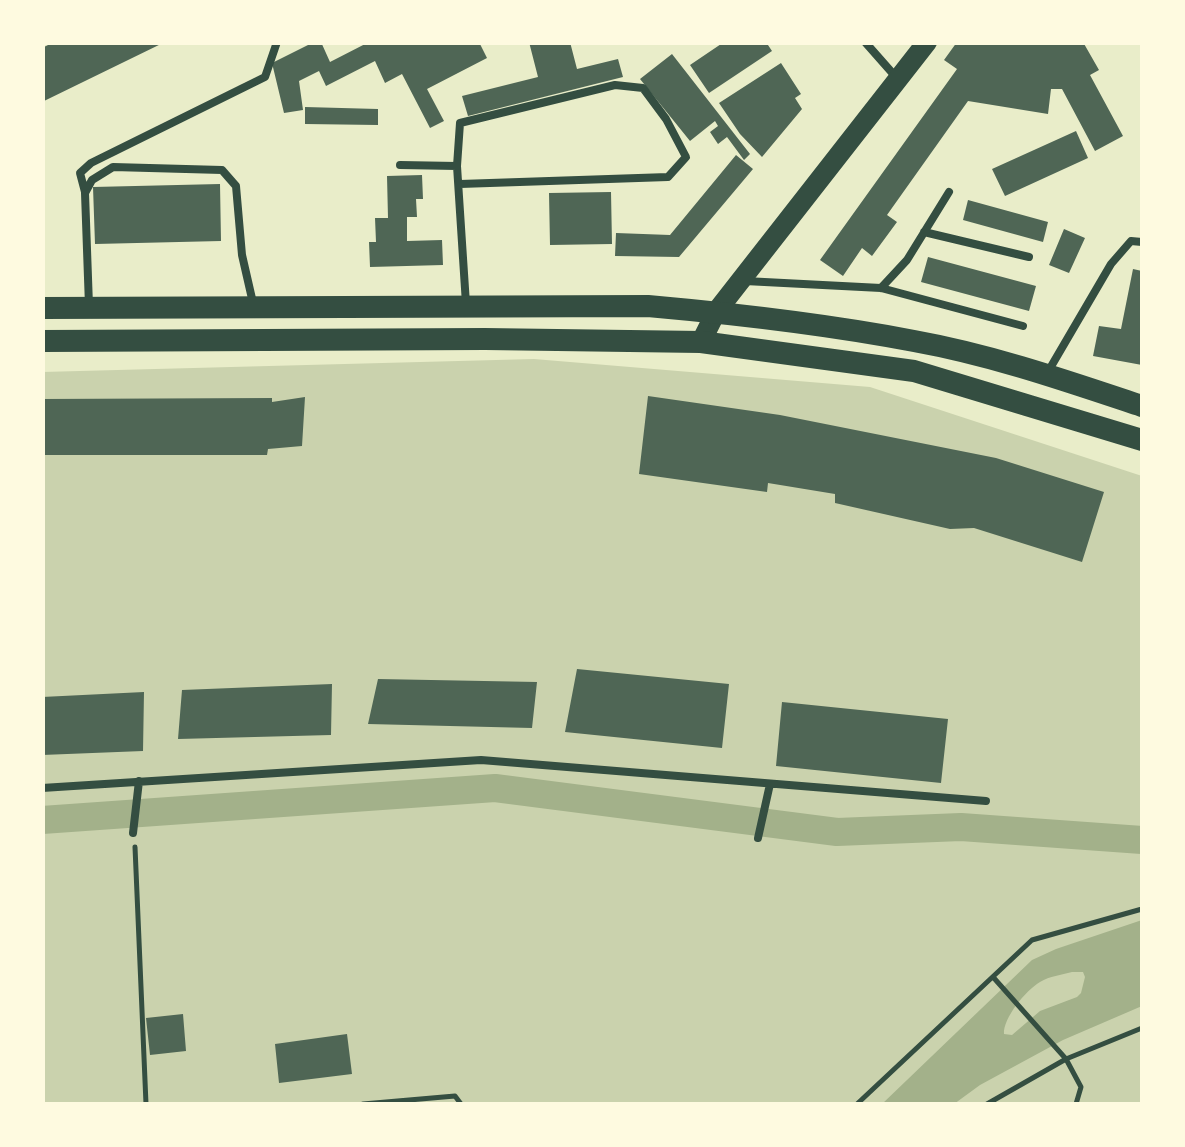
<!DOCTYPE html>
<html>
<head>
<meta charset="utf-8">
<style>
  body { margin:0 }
  #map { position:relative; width:1185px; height:1147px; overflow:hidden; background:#e9edc9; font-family:Roboto,sans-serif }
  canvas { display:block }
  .frame { position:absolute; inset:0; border:45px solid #fefae0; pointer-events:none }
</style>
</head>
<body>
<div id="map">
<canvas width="1185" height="1147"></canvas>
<div class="frame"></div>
</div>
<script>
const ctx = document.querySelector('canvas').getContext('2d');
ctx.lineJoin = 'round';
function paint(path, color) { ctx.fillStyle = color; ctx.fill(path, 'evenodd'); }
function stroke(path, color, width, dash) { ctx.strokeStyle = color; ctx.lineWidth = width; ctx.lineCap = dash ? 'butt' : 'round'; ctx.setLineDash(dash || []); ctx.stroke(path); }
paint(new Path2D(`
  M 534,359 L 870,387 L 1142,476 L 1142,1104 L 43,1104 L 42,372 Z`), '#cad2ad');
paint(new Path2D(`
  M 1142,920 L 1142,1006 L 1063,1040 L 980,1085 L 954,1104 L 882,1104 L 1032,960 L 1056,949 ZM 1072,972 L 1083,972 L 1085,977 L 1081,993 L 1077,997 L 1040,1011 L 1012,1035 L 1004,1034 C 1003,1018 1026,990 1040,982 C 1050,976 1061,975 1072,972 Z`), '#a3b18a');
stroke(new Path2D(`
  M 42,820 L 495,788 L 837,832 L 961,827 L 1142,840`), '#a3b18a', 28);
paint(new Path2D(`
  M 54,42 L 165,42 L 42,102 L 42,48 Z
  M 314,42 L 321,42 L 330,62 L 369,42 L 479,42 L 487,58 L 427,89 L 444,121 L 430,128 L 402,74 L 385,83 L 375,61 L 326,86 L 319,71 L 299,81 L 303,110 L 284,113 L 272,63 Z
  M 529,42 L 570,42 L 577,69 L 618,59 L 623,77 L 468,116 L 462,96 L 538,77 Z
  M 724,42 L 766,42 L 772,51 L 709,93 L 690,65 Z
  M 957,42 L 1083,42 L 1099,70 L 1090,75 L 1123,136 L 1095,151 L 1062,89 L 1051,89 L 1048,114 L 968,101 L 887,215 L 897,222 L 872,256 L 862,248 L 843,276 L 820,260 L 957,69 L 944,60 Z
  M 672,54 L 750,154 L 744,160 L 727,137 L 718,144 L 710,132 L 718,126 L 715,121 L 690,141 L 640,79 Z
  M 781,63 L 801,94 L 795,98 L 802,109 L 762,157 L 740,134 L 719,103 Z
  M 305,107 L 378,109 L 378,125 L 305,124 Z
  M 1076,131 L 1088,158 L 1005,196 L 992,169 Z
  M 736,155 L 753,169 L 679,257 L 615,256 L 616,233 L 670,235 Z
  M 422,175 L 423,199 L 416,199 L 417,217 L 407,217 L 407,241 L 442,240 L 443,265 L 370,267 L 369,242 L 376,242 L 375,218 L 388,218 L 387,176 Z
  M 220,184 L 221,241 L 95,244 L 93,187 Z
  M 611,192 L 612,244 L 550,245 L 549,193 Z
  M 968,200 L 1048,222 L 1043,242 L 963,220 Z
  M 1064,229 L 1085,238 L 1069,273 L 1049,265 Z
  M 928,257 L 1036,286 L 1029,311 L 921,282 Z
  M 1133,269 L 1142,271 L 1142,365 L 1093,356 L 1099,326 L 1121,329 Z
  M 648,396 L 780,415 L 996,458 L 1104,492 L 1082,562 L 974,528 L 950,529 L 835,503 L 835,494 L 768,483 L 767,492 L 639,474 Z
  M 305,397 L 302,446 L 268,449 L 267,455 L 42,455 L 42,399 L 272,398 L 272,402 Z
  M 577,669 L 729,684 L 722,748 L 565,732 Z
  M 378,679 L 537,682 L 532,728 L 368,724 Z
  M 332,684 L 331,735 L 178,739 L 182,690 Z
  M 144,692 L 143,751 L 42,755 L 42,697 Z
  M 782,702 L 948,719 L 941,783 L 776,766 Z
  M 183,1014 L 186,1051 L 150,1055 L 146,1018 Z
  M 347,1034 L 352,1074 L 279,1083 L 275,1044 Z`), '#4f6655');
stroke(new Path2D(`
  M 135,847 L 146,1104
  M 993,977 L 1066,1059 L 1081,1087 L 1076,1104
  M 363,1104 L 455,1096 L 461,1104
  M 857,1104 L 1032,940 L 1142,909
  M 987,1104 L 1066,1059 L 1142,1028`), '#344e41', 5);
stroke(new Path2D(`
  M 865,42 L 895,76
  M 400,165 L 457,166 L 466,304
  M 457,166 L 460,123 L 615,85 L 643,88 L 666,119 L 686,157 L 668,177 L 460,184
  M 85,192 L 80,173 L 91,163 L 265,77 L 277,42
  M 924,232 L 1029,257
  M 745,281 L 881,288 L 1023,326
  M 881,288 L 907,260 L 949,192
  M 89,306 L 85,193 L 92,180 L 113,167 L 222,170 L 236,186 L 242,255 L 253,303
  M 1049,370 L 1111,264 L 1131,241 L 1142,242
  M 42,788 L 481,760 L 986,801
  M 133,833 L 139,781
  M 758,838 L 770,784`), '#344e41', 8);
stroke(new Path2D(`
  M 701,342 L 716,312 L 927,42`), '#344e41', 20);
stroke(new Path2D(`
  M 42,308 L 648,306 C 737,314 826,324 914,341 C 992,355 1067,381 1142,406
  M 42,341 L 485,339 L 701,342 L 914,371 L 1142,440`), '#344e41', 22);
</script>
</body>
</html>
